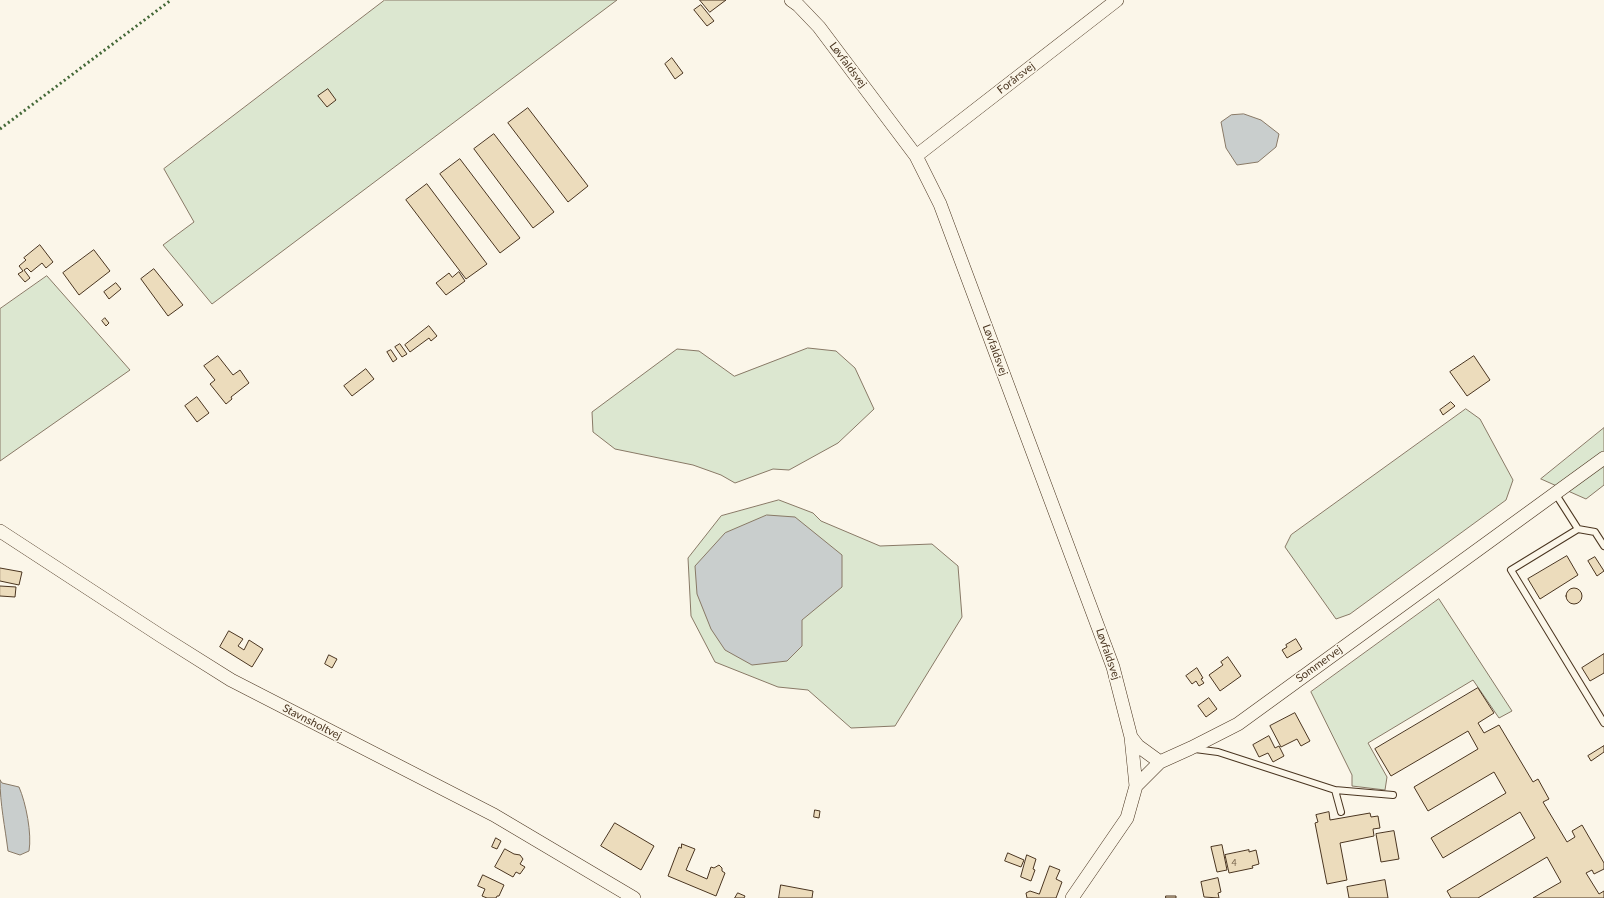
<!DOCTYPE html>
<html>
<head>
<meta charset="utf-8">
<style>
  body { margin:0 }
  canvas { display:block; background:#fbf6e9 }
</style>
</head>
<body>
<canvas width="1604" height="898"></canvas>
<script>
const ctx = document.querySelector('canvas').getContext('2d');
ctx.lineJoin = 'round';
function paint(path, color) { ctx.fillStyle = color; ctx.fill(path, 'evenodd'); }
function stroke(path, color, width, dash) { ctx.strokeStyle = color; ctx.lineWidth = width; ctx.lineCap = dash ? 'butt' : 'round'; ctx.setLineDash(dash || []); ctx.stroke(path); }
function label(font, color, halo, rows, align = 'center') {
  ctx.font = font + ' Lato,sans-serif'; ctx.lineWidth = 3; ctx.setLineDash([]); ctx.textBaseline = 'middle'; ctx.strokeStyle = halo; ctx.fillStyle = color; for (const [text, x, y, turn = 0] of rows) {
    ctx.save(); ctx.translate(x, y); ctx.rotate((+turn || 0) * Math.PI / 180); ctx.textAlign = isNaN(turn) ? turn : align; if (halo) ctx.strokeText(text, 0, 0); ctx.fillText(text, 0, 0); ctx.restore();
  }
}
const green = new Path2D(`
  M 385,0 L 617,0 L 212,304 L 163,245 L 194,222 L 164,169 Z
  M 47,276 L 130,370 L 0,461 L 0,309 Z
  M 808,348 L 836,351 L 855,368 L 874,409 L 838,443 L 789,470 L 773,469 L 735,483 L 721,475 L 693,465 L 615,449 L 593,432 L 592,412 L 677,349 L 699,351 L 734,376 Z
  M 1466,409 L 1480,419 L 1513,480 L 1506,500 L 1350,614 L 1336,619 L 1285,547 L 1291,535 Z
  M 1604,428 L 1604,485 L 1586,499 L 1541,479 Z
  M 779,500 L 813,513 L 821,521 L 880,546 L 932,544 L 958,566 L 962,617 L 895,726 L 851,728 L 808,690 L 778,687 L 715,662 L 691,616 L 688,558 L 721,516 Z
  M 1439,599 L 1512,711 L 1499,718 L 1473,680 L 1368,743 L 1387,777 L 1385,790 L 1352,786 L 1352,775 L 1311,692 Z`);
paint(green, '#dce7d0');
stroke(green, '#887966', 1);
const water = new Path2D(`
  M 1244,114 L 1261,120 L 1279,134 L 1276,147 L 1258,162 L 1237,165 L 1226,148 L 1221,122 L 1231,115 Z
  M 767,515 L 795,517 L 842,555 L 842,587 L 802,620 L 802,646 L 787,661 L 752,665 L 725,650 L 711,629 L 697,594 L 695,566 L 725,533 Z
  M 0,780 L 2,783 L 19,787 C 26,803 32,834 29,851 L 20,855 L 8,851 C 5,827 0,804 0,780 Z`);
paint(water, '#c9cecd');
stroke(water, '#887966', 1);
const building = new Path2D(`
  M 700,0 L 726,0 L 710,12 Z
  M 701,5 L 714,21 L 707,26 L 694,10 Z
  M 672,58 L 683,73 L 675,79 L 665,64 Z
  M 328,89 L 336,100 L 327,107 L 318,96 Z
  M 528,108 L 588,186 L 568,202 L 508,123 Z
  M 494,134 L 554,212 L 533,228 L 474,149 Z
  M 460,159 L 520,238 L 500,253 L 440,174 Z
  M 427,184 L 487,264 L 466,279 L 406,200 Z
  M 40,245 L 53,262 L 46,268 L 42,263 L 31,272 L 27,268 L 24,270 L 30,278 L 25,282 L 18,274 L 23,271 L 19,266 L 26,260 L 24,258 Z
  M 94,250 L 110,271 L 79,295 L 63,273 Z
  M 154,269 L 183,305 L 168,316 L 141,279 Z
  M 459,272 L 465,281 L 446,295 L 436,283 L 449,273 L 452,277 Z
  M 116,283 L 121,289 L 109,299 L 104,292 Z
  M 105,318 L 109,323 L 106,326 L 102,321 Z
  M 429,326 L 437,336 L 431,341 L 429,338 L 410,352 L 405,345 Z
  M 400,344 L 407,354 L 402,357 L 395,347 Z
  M 391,350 L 397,359 L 393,362 L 387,352 Z
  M 218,356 L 233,375 L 240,370 L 249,383 L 231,397 L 232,399 L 226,404 L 210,384 L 215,380 L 204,366 Z
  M 1474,356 L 1490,380 L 1467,396 L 1450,372 Z
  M 366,369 L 374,379 L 352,396 L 344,386 Z
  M 197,397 L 209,413 L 197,422 L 185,406 Z
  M 1451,402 L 1455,406 L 1443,415 L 1440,410 Z
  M 1567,556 L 1578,575 L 1540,599 L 1528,579 Z
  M 1595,557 L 1604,571 L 1597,576 L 1588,561 Z
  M 0,568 L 22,572 L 19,585 L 0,581 Z
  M 0,586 L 16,587 L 15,597 L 0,596 Z
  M1566 596a8 8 0 1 1 16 0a8 8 0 1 1-16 0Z
  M 229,631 L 243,639 L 238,646 L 244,650 L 249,640 L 263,649 L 252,667 L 220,647 Z
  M 1296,639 L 1302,649 L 1287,658 L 1282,650 L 1287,647 L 1286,645 Z
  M 1604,654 L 1604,673 L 1590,681 L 1582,668 Z
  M 329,655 L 337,659 L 332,668 L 325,664 Z
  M 1228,657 L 1241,676 L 1220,691 L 1209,675 L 1223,665 L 1221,662 Z
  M 1197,668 L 1203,678 L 1201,679 L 1204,683 L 1199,686 L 1196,681 L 1192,684 L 1186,676 Z
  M 1478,688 L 1494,713 L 1478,723 L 1484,733 L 1499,725 L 1533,782 L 1538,779 L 1549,799 L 1543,802 L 1567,842 L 1575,837 L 1572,831 L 1582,825 L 1604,863 L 1604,869 L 1594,874 L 1592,870 L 1586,873 L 1599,894 L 1604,891 L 1604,898 L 1533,898 L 1561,882 L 1547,857 L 1478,898 L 1451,898 L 1447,891 L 1535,838 L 1520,812 L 1443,858 L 1431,838 L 1506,793 L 1494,772 L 1428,811 L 1414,787 L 1478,749 L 1468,731 L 1391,776 L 1375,749 Z
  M 1209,698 L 1217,709 L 1206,717 L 1198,706 Z
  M 1295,713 L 1310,741 L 1301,746 L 1297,739 L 1281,747 L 1270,726 Z
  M 1269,736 L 1275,748 L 1279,746 L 1284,756 L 1273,762 L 1268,753 L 1259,757 L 1253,745 Z
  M 1604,746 L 1604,752 L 1591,761 L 1588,756 Z
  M 815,810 L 820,811 L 819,818 L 814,817 Z
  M 1329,812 L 1330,820 L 1370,813 L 1371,817 L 1378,816 L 1380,828 L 1373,829 L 1374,836 L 1340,843 L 1347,880 L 1327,884 L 1315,823 L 1318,822 L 1316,815 Z
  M 615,823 L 654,846 L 641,870 L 601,846 Z
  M 1394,831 L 1399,859 L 1381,862 L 1376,834 Z
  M 496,838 L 501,841 L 497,849 L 492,847 Z
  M 682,844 L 695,849 L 686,870 L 707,879 L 711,867 L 714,868 L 719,865 L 722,868 L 722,871 L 725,873 L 716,896 L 668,876 L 679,847 L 681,848 Z
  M 1222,845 L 1227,870 L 1217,872 L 1211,847 Z
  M 505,849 L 514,854 L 520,855 L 523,859 L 520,864 L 525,867 L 520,874 L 516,872 L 513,877 L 495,867 Z
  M 1249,850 L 1249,852 L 1256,850 L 1259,864 L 1252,866 L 1253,868 L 1229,873 L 1225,855 Z
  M 1008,853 L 1024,860 L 1021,867 L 1005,861 Z
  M 1027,855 L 1036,859 L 1033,869 L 1035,870 L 1031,881 L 1021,877 Z
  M 1050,866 L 1060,870 L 1056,879 L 1062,882 L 1056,898 L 1027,898 L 1026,893 L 1030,891 L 1039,894 Z
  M 483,875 L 504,885 L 499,896 L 497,896 L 496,898 L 487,898 L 482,896 L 485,889 L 478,886 Z
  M 1218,878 L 1221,892 L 1218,893 L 1219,898 L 1204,897 L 1201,882 Z
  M 1385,880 L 1388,898 L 1349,898 L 1347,887 Z
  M 781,885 L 813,891 L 812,898 L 779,898 Z
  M 738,893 L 745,896 L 744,898 L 735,898 Z
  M 1166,896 L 1176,896 L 1176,898 L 1166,898 Z`);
paint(building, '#ecdcbc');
stroke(building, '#4a3520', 1);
const lane = new Path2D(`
  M 1555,493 L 1578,529 L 1511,570 L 1604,723
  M 1578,529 L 1595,532 L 1604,546
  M 1195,749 L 1218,752 L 1335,790 L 1393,795
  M 1335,790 L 1341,812`);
const street = new Path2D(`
  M 791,0 L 798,5 L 819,27 L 916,156 L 940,204 L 1113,667 L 1131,737 L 1136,786
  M 916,156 L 1117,0
  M 0,531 L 161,636 L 231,680 L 494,815 L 634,898
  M 1131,737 L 1138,746 L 1160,762
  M 1072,898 L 1127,818 L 1136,786 L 1160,762 L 1191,748 L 1238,724 L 1604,458`);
stroke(lane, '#4a3520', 8);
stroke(street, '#4a3520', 14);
stroke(lane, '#fbf6e9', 6);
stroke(street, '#fbf6e9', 13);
stroke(new Path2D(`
  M 0,129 L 171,0`), '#436837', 3, [2, 3]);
label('9px', '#725f47', null, [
  ["4",1234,863]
]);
label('11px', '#4a3520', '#fbf6e9', [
  ["Løvfaldsvej",848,65,53],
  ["Forårsvej",1016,78,-38],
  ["Løvfaldsvej",995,350,70],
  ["Løvfaldsvej",1108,654,71],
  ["Sommervej",1319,664,-36],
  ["Stavnsholtvej",312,722,27]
]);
</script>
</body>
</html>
